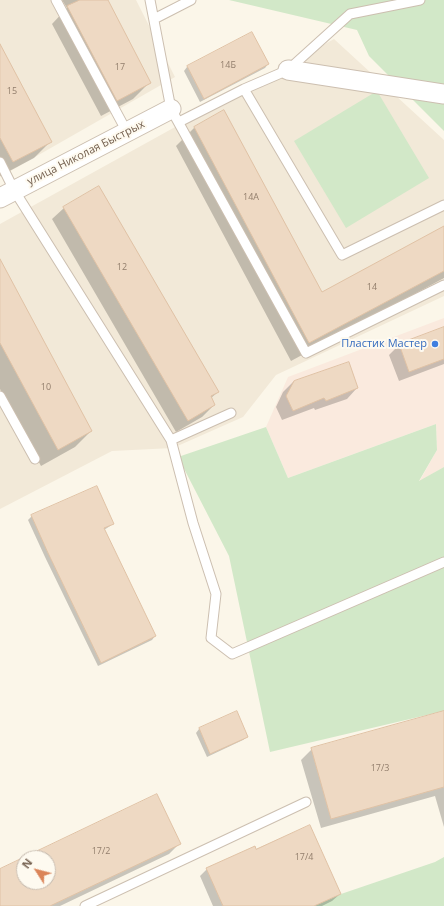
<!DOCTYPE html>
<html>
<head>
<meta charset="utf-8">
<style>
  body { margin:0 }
  #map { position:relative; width:444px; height:906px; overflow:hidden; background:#fbf6e9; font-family:"Open Sans",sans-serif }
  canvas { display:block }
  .north { position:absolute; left:16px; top:850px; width:40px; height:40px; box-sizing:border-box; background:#fefaf0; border:1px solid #c7bcb0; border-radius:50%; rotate:306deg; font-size:11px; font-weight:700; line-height:16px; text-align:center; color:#74604f }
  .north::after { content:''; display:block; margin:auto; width:14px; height:18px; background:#db8559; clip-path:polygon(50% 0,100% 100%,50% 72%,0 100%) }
</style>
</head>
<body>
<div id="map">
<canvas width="444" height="906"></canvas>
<div class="north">N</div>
</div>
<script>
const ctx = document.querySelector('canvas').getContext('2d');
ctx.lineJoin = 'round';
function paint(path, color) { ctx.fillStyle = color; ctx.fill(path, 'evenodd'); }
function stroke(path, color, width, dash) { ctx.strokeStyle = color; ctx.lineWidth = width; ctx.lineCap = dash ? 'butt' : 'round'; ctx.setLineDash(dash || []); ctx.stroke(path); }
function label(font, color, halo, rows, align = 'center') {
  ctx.font = font + ' "Open Sans",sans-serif'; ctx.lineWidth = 4; ctx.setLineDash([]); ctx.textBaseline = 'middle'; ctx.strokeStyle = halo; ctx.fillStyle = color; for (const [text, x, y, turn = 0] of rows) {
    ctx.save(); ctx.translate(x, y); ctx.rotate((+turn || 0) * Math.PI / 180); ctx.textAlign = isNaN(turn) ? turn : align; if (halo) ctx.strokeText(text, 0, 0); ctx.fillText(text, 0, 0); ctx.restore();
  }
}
paint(new Path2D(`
  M 0,0 L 136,0 L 175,77 L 0,177 Z
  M 334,39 L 444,140 L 444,296 L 276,375 L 243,417 L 173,448 L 112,451 L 0,509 L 0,224 Z`), '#f2e9d8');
paint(new Path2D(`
  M 444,318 L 444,467 L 419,482 L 437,450 L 436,424 L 288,478 L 266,427 L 288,377 Z`), '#faeade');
paint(new Path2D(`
  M 229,0 L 444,0 L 444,131 L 369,56 L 357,30 Z
  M 377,91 L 429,178 L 346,228 L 294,141 Z
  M 436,424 L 437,450 L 419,481 L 444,467 L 444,711 L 270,752 L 229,556 L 178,457 L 266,427 L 288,478 Z
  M 444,857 L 444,906 L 314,906 L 341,894 L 435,862 Z`), '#d2e8c8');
paint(new Path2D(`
  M 62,0 L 106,0 L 149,83 L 133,99 L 101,116 L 52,24 L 67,8 Z
  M 252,33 L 268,64 L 265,68 L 200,102 L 184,71 L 187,67 Z
  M 0,47 L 51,141 L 34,158 L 0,176 Z
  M 224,112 L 321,293 L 444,227 L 444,278 L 291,361 L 176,146 L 194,128 Z
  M 64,208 L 218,392 L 211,398 L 214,405 L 202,417 L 176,432 L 52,219 Z
  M 0,261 L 91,431 L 75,447 L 41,466 L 0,389 Z
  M 444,328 L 444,364 L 399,381 L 389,355 L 399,345 Z
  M 294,381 L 357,388 L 347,399 L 315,410 L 314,408 L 282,420 L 276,407 L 283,392 Z
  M 32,516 L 113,524 L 104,530 L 155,636 L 152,640 L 98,666 L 45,557 L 28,520 Z
  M 444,712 L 444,827 L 435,796 L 321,828 L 301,760 L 312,749 Z
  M 236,713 L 247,737 L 243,740 L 207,757 L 196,733 L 199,729 Z
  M 179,844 L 169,854 L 60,906 L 0,906 L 0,870 L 24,858 L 24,882 L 48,882 L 48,858 L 25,858 Z
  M 256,850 L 340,894 L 332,901 L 322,906 L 213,906 L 200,876 L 207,869 Z`), '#0003');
const building = new Path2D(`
  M 80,0 L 108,0 L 151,83 L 117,101 L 67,6 Z
  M 252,32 L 269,64 L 204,99 L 187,66 Z
  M 0,44 L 52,142 L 13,162 L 0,138 Z
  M 224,110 L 322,292 L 444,226 L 444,271 L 309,343 L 194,127 Z
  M 99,186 L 219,392 L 211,396 L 215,405 L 188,421 L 63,207 Z
  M 0,259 L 92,431 L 58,450 L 0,343 Z
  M 444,327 L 444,359 L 409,372 L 399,344 Z
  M 349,362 L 358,388 L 326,401 L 324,398 L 293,411 L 286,396 L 294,381 Z
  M 97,486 L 114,524 L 104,528 L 156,636 L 101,663 L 48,553 L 31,515 Z
  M 237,711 L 248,737 L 210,754 L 199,728 Z
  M 444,711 L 444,787 L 331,819 L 311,748 Z
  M 157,794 L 181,844 L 50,906 L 0,906 L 0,869 ZM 24,858 L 48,858 L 48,882 L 24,882 Z
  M 310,825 L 341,894 L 314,906 L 223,906 L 206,868 L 255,846 L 256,849 Z`);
paint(building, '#eed9c3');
stroke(building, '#e0c2a5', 1);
const service = new Path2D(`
  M 56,0 L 127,132
  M 150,0 L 171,109 L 306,353 L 444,285
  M 154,19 L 191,0
  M 244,89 L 288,70 L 350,14 L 420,0
  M 179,122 L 244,89 L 342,255 L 444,205
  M 0,162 L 14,190 L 171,440 L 231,413
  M 0,396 L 35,459
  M 171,440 L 193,523 L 216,594 L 211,638 L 232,654 L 444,562
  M 85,906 L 306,802`);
const minor = new Path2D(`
  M 288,70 L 444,94
  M 0,198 L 171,109`);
stroke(service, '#ccbfb0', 11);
stroke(minor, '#ccbfb0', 21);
stroke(service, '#fff', 9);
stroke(minor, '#fff', 19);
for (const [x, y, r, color] of [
  [435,344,4,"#3f7fe0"]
]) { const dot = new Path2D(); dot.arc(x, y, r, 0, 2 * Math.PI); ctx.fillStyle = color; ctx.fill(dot); stroke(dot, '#fefaf0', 1.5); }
label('9px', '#927e6c', null, [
  ["14Б",228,65],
  ["17",120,67],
  ["15",12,91],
  ["14А",251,197],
  ["12",122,267],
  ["14",372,287],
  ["10",46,387],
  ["17/3",380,768],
  ["17/2",101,851],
  ["17/4",304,857]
]);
label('11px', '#74604f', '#fefaf0', [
  ["улица Николая Быстрых",86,153,-27]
]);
label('11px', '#366cbe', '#fefaf0', [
  ["Пластик Мастер",427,344]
], 'right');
</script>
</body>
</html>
